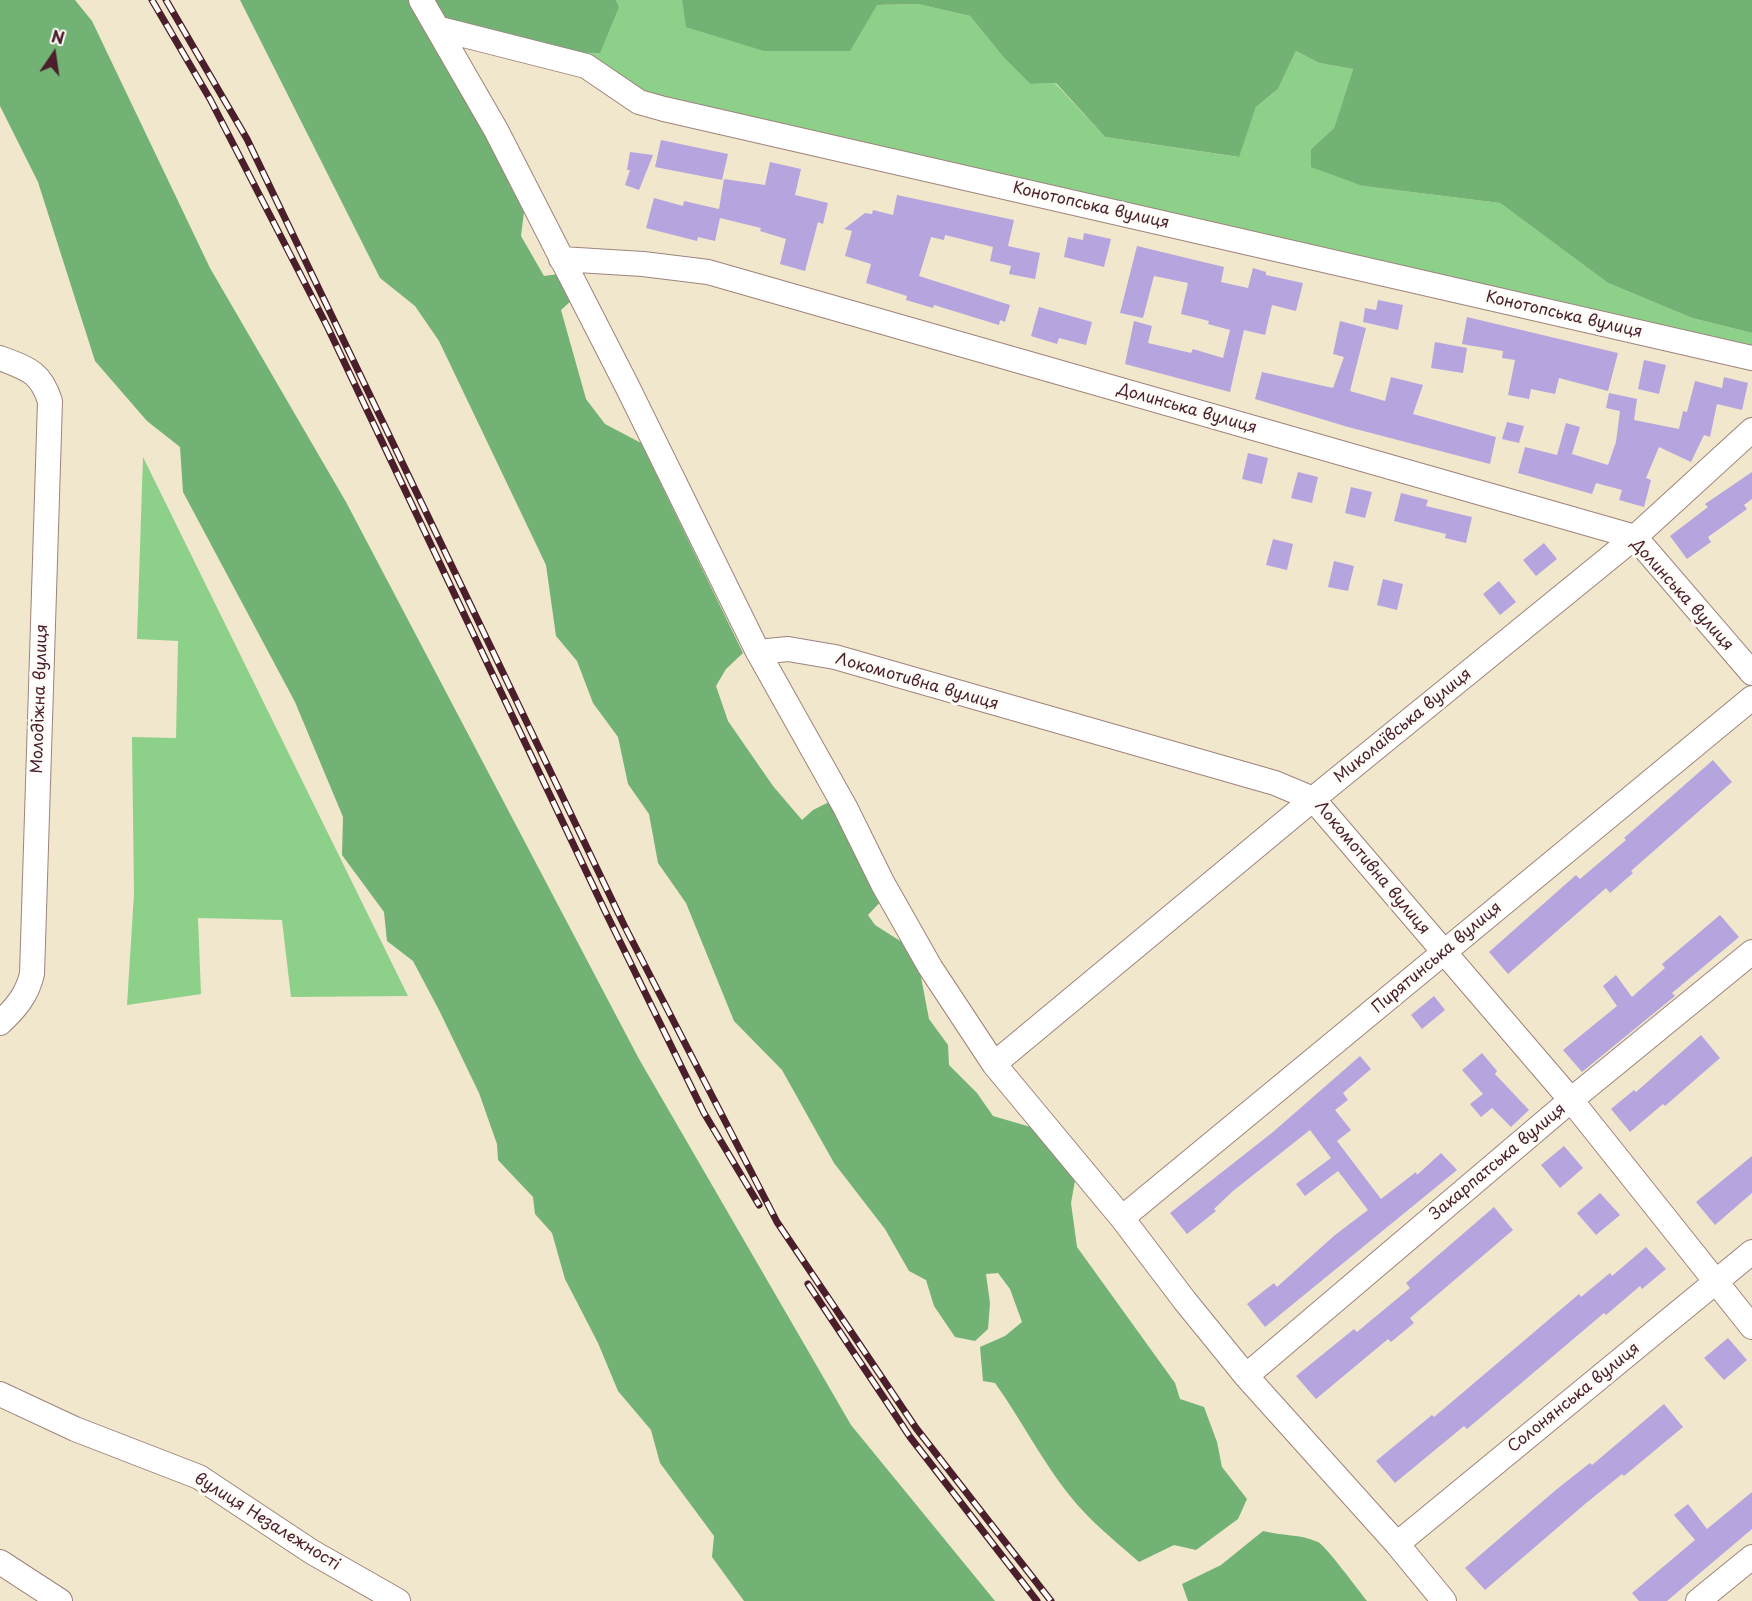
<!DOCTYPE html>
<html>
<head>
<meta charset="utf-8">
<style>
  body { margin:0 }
  #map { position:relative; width:1752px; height:1601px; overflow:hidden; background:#f1e7cc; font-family:"Playpen Sans",sans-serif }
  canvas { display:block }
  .north { position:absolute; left:24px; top:24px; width:60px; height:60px; -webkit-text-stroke:4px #fdfcf7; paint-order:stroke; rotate:13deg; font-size:16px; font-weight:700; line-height:24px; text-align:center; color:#4a1f2b }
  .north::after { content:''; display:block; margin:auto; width:21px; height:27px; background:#4a1f2b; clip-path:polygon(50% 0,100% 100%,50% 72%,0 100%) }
</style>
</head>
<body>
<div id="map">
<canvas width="1752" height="1601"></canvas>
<div class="north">N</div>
</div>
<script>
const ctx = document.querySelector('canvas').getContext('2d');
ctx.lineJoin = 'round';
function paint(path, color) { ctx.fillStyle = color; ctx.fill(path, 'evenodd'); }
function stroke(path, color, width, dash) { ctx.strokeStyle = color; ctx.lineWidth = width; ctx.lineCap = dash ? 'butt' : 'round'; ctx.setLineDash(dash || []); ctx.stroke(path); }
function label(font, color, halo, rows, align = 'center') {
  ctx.font = font + ' "Playpen Sans",sans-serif'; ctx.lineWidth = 6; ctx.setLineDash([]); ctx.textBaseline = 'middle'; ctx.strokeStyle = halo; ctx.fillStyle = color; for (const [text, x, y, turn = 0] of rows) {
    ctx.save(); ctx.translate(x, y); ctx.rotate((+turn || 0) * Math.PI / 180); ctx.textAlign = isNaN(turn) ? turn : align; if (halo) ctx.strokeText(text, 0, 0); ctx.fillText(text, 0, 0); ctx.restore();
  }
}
paint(new Path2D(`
  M 616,0 L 682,0 L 687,27 L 877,5 L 918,4 L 970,16 L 1005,59 L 1030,84 L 1055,83 L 1105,137 L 1238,157 L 1256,107 L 1278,89 L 1296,51 L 1319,63 L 1353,69 L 1334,128 L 1311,149 L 1363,186 L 1500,203 L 1608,283 L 1692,318 L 1752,333 L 1752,347 L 647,98 L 565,52 L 619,7 Z
  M 143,457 L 408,996 L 291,997 L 282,920 L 198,918 L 201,994 L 127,1005 L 134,894 L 132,737 L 176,738 L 178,641 L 137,639 Z`), '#8dd089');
paint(new Path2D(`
  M 0,0 L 75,0 L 92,21 L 210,268 L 346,502 L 639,1059 L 851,1425 L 995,1601 L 744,1601 L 712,1557 L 714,1536 L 660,1463 L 651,1430 L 618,1391 L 598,1343 L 565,1279 L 552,1233 L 535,1214 L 533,1197 L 498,1160 L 497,1144 L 479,1093 L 440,1012 L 413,961 L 387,941 L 384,912 L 342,855 L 343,817 L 295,702 L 183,492 L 180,447 L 147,421 L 95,361 L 38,182 L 0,106 Z
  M 240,0 L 415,0 L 525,204 L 521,236 L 544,276 L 559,274 L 572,300 L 561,310 L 586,399 L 605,424 L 641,443 L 743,653 L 726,669 L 716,686 L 728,721 L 773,786 L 802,820 L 813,810 L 833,800 L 886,896 L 868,915 L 875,925 L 916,951 L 929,1019 L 948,1045 L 949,1065 L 977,1093 L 993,1116 L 1034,1128 L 1076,1175 L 1071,1203 L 1077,1247 L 1175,1383 L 1180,1399 L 1204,1407 L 1217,1442 L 1222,1467 L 1247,1499 L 1238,1519 L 1196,1550 L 1174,1545 L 1139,1562 C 1121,1546 1101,1530 1084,1512 C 1049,1475 1025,1425 995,1383 L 983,1381 L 980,1347 L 1005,1336 L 1022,1322 L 1010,1289 L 998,1273 L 986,1274 L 990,1303 L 988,1329 L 975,1341 L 955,1337 L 934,1306 L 926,1280 L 909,1271 L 885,1229 L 834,1163 L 782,1070 L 734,1021 L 686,903 L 658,863 L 649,814 L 628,784 L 618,737 L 593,703 L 577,661 L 556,636 L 546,565 L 439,341 L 415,306 L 380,278 Z
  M 429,0 L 616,0 L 619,7 L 600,53 L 565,52 L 443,23 Z
  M 682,0 L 1752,0 L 1752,333 L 1692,318 L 1608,283 L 1500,203 L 1363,186 L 1311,167 L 1311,149 L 1334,128 L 1353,69 L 1319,63 L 1296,51 L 1278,89 L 1256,107 L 1239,157 L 1105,137 L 1056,83 L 1030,84 L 1005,59 L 970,16 L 918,4 L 877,5 L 850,51 L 764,51 L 686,27 Z
  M 1263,1531 C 1282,1536 1300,1534 1318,1542 C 1325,1545 1359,1591 1367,1601 L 1188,1601 L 1182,1584 L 1221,1565 Z`), '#72b275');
paint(new Path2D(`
  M 661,140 L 728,154 L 722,180 L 655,167 Z
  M 630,152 L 653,155 L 639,190 L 625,185 L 630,170 L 627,170 Z
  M 770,162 L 801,169 L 795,195 L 828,203 L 823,224 L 818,222 L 805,271 L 780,264 L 786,239 L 760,231 L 761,228 L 720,218 L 715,241 L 698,237 L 697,241 L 646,228 L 654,198 L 683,206 L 684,201 L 719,209 L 724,179 L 765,185 Z
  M 897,195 L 1014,220 L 1008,246 L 1040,253 L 1035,279 L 1009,274 L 1011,266 L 990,261 L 993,247 L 945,235 L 944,240 L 931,237 L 919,276 L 1010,305 L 1005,322 L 1000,320 L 999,325 L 934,305 L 933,308 L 906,300 L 907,296 L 866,283 L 871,264 L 845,256 L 852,231 L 844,229 L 865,213 L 872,214 L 873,210 L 893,215 Z
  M 1084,233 L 1111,239 L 1104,267 L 1064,257 L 1068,237 L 1083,240 Z
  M 1137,246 L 1224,267 L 1221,282 L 1248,288 L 1253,268 L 1266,272 L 1266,275 L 1303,283 L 1296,311 L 1272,305 L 1265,335 L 1244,330 L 1230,392 L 1125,364 L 1134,321 L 1152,326 L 1148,343 L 1191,353 L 1193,349 L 1223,358 L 1230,330 L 1208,324 L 1209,321 L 1181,314 L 1188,283 L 1154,276 L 1143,318 L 1120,313 Z
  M 1378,300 L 1403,305 L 1398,330 L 1363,322 L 1365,308 L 1376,310 Z
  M 1039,307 L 1092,322 L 1086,345 L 1059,338 L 1057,344 L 1031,336 Z
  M 1467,317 L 1618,353 L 1608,391 L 1559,378 L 1555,394 L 1531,389 L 1529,399 L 1508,395 L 1515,360 L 1502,358 L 1503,351 L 1462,344 Z
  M 1340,321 L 1366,328 L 1350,391 L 1385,401 L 1391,377 L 1423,385 L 1413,414 L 1496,437 L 1490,464 L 1348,427 L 1255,399 L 1262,372 L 1333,388 L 1344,357 L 1333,354 Z
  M 1435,342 L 1467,348 L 1463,373 L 1431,368 Z
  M 1644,360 L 1666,365 L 1659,394 L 1638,389 Z
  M 1724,377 L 1748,383 L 1742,410 L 1717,404 L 1710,437 L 1704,435 L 1691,462 L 1659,447 L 1646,478 L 1651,480 L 1644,507 L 1619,500 L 1622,490 L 1596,483 L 1592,494 L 1518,473 L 1525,447 L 1557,455 L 1566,423 L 1580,427 L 1572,454 L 1608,465 L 1616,442 L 1620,411 L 1606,408 L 1609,393 L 1637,399 L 1634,420 L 1679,429 L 1683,411 L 1687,412 L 1695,381 L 1722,388 Z
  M 1507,422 L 1524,426 L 1519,443 L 1502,439 Z
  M 1248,453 L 1268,458 L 1262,484 L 1242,479 Z
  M 1298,472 L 1318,477 L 1312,503 L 1291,498 Z
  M 1752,472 L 1752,499 L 1744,505 L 1747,509 L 1708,537 L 1711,542 L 1687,559 L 1670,536 L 1708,507 L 1705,504 Z
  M 1351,487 L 1372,492 L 1365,518 L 1345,513 Z
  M 1401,493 L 1428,500 L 1426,506 L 1472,517 L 1466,543 L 1445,538 L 1446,534 L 1394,521 Z
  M 1273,539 L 1293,544 L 1287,570 L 1266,565 Z
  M 1544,543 L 1557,559 L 1536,576 L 1523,560 Z
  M 1334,561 L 1354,566 L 1348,591 L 1328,587 Z
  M 1383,579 L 1403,584 L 1397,610 L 1377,605 Z
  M 1499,581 L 1516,602 L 1500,615 L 1483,594 Z
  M 1713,760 L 1732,782 L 1631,871 L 1633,873 L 1610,893 L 1606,888 L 1508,974 L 1489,952 L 1576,875 L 1580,879 L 1626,840 L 1624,838 Z
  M 1720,915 L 1739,937 L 1672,993 L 1675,996 L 1582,1072 L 1563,1050 L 1617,1006 L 1603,986 L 1616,975 L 1632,997 L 1665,968 L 1662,964 Z
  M 1434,996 L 1445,1010 L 1422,1029 L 1411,1015 Z
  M 1701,1035 L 1720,1058 L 1665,1106 L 1663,1104 L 1630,1132 L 1611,1109 L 1634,1090 L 1636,1092 Z
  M 1482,1053 L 1497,1071 L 1495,1074 L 1529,1110 L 1511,1127 L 1492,1108 L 1481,1117 L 1470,1104 L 1483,1094 L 1462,1070 Z
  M 1360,1056 L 1371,1069 L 1343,1093 L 1348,1100 L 1335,1110 L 1351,1130 L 1337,1141 L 1381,1199 L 1416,1172 L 1417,1175 L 1441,1153 L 1457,1170 L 1265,1327 L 1247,1304 L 1274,1283 L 1277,1287 L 1335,1235 L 1368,1210 L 1338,1171 L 1305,1196 L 1296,1184 L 1331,1158 L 1310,1130 L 1233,1191 L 1214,1209 L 1216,1211 L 1187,1234 L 1170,1213 L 1273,1132 Z
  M 1564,1146 L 1583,1168 L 1560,1188 L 1541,1165 Z
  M 1752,1156 L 1752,1193 L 1715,1225 L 1696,1202 Z
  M 1600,1193 L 1620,1215 L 1596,1235 L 1577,1213 Z
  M 1494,1207 L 1513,1230 L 1410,1318 L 1414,1323 L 1391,1342 L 1388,1339 L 1316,1399 L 1296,1376 L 1354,1329 L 1357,1332 L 1410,1288 L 1406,1283 Z
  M 1646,1247 L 1666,1269 L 1642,1289 L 1640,1286 L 1606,1315 L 1604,1313 L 1467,1429 L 1464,1426 L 1395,1483 L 1376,1461 L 1432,1415 L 1434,1417 L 1579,1294 L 1581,1297 L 1610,1273 L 1612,1276 Z
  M 1728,1338 L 1747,1360 L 1724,1380 L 1704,1358 Z
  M 1664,1404 L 1683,1427 L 1624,1476 L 1622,1474 L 1585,1504 L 1485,1590 L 1465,1568 L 1557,1489 L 1590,1463 L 1592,1465 Z
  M 1752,1492 L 1752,1529 L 1667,1601 L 1639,1601 L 1632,1593 L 1695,1540 L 1674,1515 L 1688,1504 L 1707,1529 Z`), '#b6a4df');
const minor = new Path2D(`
  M 421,0 L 496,130 L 627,386 L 758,652 L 845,807 L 883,884 L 930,967 L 994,1064 L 1122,1218 L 1185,1301 L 1246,1376 L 1397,1544 L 1444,1601
  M 440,29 L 586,66 L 639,102 L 664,109 L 1752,358
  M 561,259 L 643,264 L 708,272 L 1635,537 L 1752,673
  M 0,358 C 28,369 40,371 50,401 L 32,974 C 27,995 16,1008 0,1023
  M 758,652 L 788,649 L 835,657 L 1275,783 L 1313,799 L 1571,1100 L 1752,1327
  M 994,1064 L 1313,799 L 1635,537 L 1752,430
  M 1122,1218 L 1752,698
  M 1246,1376 L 1571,1100 L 1752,952
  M 0,1394 L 75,1429 L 199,1477 L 312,1552 L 398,1601
  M 1397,1544 L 1752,1252
  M 0,1562 L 60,1601
  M 1698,1601 L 1752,1557`);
stroke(minor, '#9e837c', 26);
stroke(minor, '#fff', 24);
const rail = new Path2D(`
  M 152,0 L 210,99 L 328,328 L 605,911 L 704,1113 L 759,1205
  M 166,0 L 247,139 L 624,925 L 777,1222 L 916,1428 L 1051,1601
  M 808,1284 L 910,1437 L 1037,1601`);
stroke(rail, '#4a1f2b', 7);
stroke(rail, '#fdfcf7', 4.5, [14]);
label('16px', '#4a1f2b', '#fdfcf7', [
  ["Конотопська вулиця",1091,206,13],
  ["Конотопська вулиця",1564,315,13],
  ["Долинська вулиця",1187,409,16],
  ["Долинська вулиця",1682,595,48],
  ["Локомотивна вулиця",917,682,16],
  ["Молодіжна вулиця",40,699,-88],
  ["Миколаївська вулиця",1403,726,-39],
  ["Локомотивна вулиця",1372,868,50],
  ["Пирятинська вулиця",1437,958,-40],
  ["Закарпатська вулиця",1498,1162,-40],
  ["Солонянська вулиця",1574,1398,-39],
  ["вулиця Незалежності",267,1522,32]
]);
</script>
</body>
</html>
